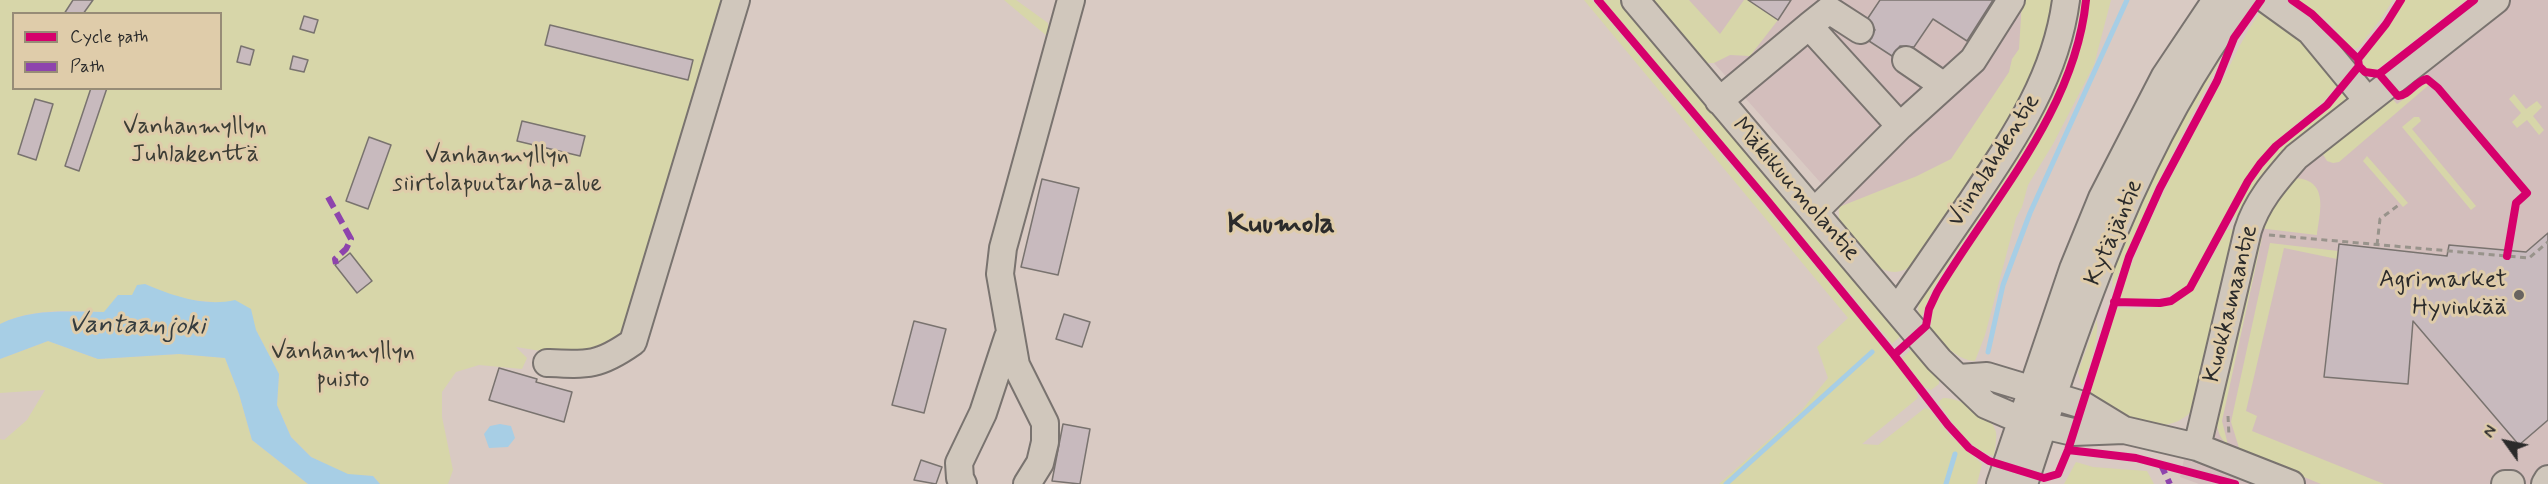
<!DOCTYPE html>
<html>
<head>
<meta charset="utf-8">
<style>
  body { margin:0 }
  #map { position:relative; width:2548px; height:484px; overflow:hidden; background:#d9cac3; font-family:Mynerve,sans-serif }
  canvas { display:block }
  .legend { position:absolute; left:12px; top:12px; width:210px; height:78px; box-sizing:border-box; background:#dfccaa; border:2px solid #978c77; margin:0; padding:8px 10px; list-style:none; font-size:18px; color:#2b2b2b }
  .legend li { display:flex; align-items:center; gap:12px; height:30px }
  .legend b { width:30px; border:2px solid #978c77 }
  .north { position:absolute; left:2476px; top:412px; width:60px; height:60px; -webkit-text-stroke:4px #dfccaa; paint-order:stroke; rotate:303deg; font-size:16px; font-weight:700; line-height:24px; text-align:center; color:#2b2b2b }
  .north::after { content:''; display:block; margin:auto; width:21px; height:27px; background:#2b2b2b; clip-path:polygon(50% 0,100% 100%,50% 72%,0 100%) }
</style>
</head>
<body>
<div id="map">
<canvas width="2548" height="484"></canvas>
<ul class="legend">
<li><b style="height:8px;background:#d6006c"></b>Cycle path</li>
<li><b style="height:8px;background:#8e44ad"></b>Path</li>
</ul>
<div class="north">N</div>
</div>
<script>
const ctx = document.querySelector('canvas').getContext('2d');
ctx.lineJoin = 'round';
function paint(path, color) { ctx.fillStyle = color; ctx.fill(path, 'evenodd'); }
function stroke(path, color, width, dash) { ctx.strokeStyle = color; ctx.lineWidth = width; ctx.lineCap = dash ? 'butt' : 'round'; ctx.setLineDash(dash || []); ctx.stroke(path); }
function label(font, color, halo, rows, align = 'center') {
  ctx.font = font + ' Mynerve,sans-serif'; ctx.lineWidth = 6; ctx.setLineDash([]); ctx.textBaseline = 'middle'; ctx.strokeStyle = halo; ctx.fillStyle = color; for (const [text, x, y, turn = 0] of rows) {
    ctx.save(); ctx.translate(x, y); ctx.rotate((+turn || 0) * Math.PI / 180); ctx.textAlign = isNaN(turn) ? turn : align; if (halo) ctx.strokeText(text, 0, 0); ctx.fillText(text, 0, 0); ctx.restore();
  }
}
paint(new Path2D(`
  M 1658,0 L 2047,0 L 2044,14 L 1956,168 L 1844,209 Z
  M 2468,0 L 2548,0 L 2548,484 L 2199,484 L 2180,477 L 2237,231 L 2344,104 Z`), '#d3bebc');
paint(new Path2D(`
  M 0,0 L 730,0 L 624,340 L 573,356 L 516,347 L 527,358 L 522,369 L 479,365 L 456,372 L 442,392 L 442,417 L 453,470 L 448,484 L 380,484 L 373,476 L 348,475 L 311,457 L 291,437 L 277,405 L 279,374 L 256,330 L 223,303 L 191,300 L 167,294 L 145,284 L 132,295 L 118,295 L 105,312 C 69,311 33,308 0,324 ZM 14,14 L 220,14 L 220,88 L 14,88 Z
  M 1004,0 L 1016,0 L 1048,23 L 1048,37 Z
  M 1584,0 L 1592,0 L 1889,354 L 1916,391 L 1918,398 L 1862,444 L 1878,445 L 1925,408 L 1930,410 L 1949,434 L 1982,464 L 1977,484 L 1719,484 L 1801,411 L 1828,378 L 1817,347 L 1848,318 Z
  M 1603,0 L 1620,0 L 1888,314 L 1903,334 L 1892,344 L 1890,341 Z
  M 1646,0 L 1689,0 L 1720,34 L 1744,0 L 1748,0 L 1778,20 L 1750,56 L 1730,55 L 1714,63 L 1705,63 Z
  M 2022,0 L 2054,0 L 2049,25 L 2029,84 L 2010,119 L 1916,261 C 1893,286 1870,263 1854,244 C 1850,240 1844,235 1842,230 C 1838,224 1839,214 1839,207 L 1917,176 L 1951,159 L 2009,72 L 2012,59 L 2019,49 Z
  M 2074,0 L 2082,0 L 2082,4 C 2074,36 2068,70 2053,100 C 2020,167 1971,227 1932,290 L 1921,319 L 1918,310 L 1920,295 Z
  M 2090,0 L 2111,0 L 2094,65 L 2053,144 L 2028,185 L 2022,207 L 2016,218 L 1985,335 L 1975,361 C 1959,361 1942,343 1930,333 C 1931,326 1931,317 1933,310 C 1941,280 1972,243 1990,217 C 2036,147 2079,85 2090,0 Z
  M 2298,0 L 2393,0 L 2381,19 L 2359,47 L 2355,49 L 2349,46 L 2328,22 Z
  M 2403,0 L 2466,0 L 2379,68 L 2371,70 L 2365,68 L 2362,61 Z
  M 2263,8 L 2289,26 L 2341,80 L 2324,101 L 2277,140 L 2246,177 L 2187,287 L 2167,297 L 2123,300 L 2120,296 C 2145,223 2182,155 2218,88 C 2233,61 2244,33 2263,8 Z
  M 2213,57 L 2220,60 L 2155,188 L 2112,290 L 2114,261 L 2120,234 Z
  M 2428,82 L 2430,84 L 2339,162 L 2333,163 L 2327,161 L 2321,151 L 2389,95 L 2397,104 Z
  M 2345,88 L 2347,92 L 2344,104 L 2241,221 L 2233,216 C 2245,194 2256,172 2274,154 C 2297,130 2325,114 2345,88 Z
  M 2514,94 L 2526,109 L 2537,101 L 2542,107 L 2533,116 L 2544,130 L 2539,135 L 2527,120 L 2517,128 L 2512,122 L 2521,113 L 2509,99 Z
  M 2414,117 L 2419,117 L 2421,121 L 2412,129 L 2476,206 L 2471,210 L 2402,127 Z
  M 2367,156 L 2408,203 L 2403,207 L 2363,161 Z
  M 2292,178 C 2330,178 2320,211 2317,235 L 2258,228 Z
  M 2231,229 L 2237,231 L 2196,406 C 2167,444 2120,418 2089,395 L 2114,313 L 2117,308 C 2192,312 2195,290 2226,230 Z
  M 2255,237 L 2262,238 L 2222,421 L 2228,445 C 2218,437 2217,428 2216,415 Z
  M 2270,243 L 2338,251 L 2337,259 L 2284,248 L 2246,411 L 2257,416 L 2252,431 L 2384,484 L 2321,484 L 2240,451 L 2231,422 Z
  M 2097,319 C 2099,342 2090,364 2082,386 L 2078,372 Z
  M 48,341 L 98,359 L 179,354 L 225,358 L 239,394 L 252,440 L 308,484 L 0,484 L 0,439 L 4,440 L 27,420 L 45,390 L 0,393 L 0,359 Z
  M 1915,346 L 1939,375 L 1939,384 L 1931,390 L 1924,387 L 1902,358 Z
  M 1943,398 C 1959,397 1992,415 1996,432 C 1997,439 1995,449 1994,456 C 1970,451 1951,421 1938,402 Z
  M 2076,462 L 2093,467 L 2147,471 L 2154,484 L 2064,484 Z`), '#d7d6a9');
paint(new Path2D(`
  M 145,284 C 173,296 205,307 235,300 L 251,309 L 256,330 L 279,374 L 277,405 L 291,437 L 311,457 L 348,474 L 373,476 L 380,484 L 308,484 L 252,440 L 239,394 L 225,358 L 179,354 L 98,359 L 48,341 L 0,359 L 0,324 C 33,308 69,312 104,312 L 118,295 L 132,295 L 137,285 Z
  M 500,424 L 511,426 L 515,438 L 508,447 L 489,448 L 484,434 L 490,426 Z`), '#a7cee5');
stroke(new Path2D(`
  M 1988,352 L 2003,285 L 2030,213 L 2127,0
  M 1726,484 L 1872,352
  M 1946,484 L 1955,454`), '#a7cee5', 5);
const building = new Path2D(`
  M 73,0 L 93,0 L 83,14 L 64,14 Z
  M 1748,0 L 1791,0 L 1778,20 Z
  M 1880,0 L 1993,0 L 1967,41 L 1933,19 L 1914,47 L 1900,46 L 1892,56 L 1869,41 L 1875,30 L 1868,18 Z
  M 304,16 L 318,20 L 314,33 L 300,29 Z
  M 550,25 L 693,60 L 688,80 L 545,45 Z
  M 241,46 L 254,50 L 250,65 L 237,62 Z
  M 293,56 L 308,60 L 304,72 L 290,69 Z
  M 91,88 L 107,88 L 79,171 L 65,166 Z
  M 35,99 L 53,104 L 36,160 L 18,154 Z
  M 522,121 L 585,136 L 580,156 L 517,141 Z
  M 369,137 L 391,145 L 368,209 L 346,201 Z
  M 1042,179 L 1079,188 L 1058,275 L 1021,267 Z
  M 2548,233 L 2548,420 L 2519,445 L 2413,321 L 2408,384 L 2324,377 L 2339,244 L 2447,256 L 2449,245 L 2526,252 Z
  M 350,253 L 372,281 L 357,293 L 335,265 Z
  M 1064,314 L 1090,322 L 1082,347 L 1056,339 Z
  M 914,321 L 946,329 L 924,413 L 892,405 Z
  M 499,368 L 537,379 L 536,382 L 572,392 L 564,422 L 489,400 Z
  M 1063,424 L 1090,429 L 1080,484 L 1052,481 Z
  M 921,460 L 942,467 L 936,484 L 914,480 Z`);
paint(building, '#c8babe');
stroke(building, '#79736f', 1.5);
const minor = new Path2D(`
  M 1635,0 L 1939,360 L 1986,405 L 2021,420 L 2073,432 L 2124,430 L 2197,447 L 2291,484
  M 2267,0 L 2310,31 L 2367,100
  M 1809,26 L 1829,10 L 1860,30
  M 1906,60 L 1944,86
  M 1719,101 L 1809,26 L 1900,126
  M 1815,211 L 1900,126 L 1973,60 L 2011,0
  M 1897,310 C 1922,274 1947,237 1972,201 C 2014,138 2056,77 2066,0
  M 547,363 C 588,365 599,366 633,342 L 736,0
  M 1959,378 L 1987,376 L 2083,405 L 2124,430
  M 2197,447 L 2248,230 C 2257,201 2276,180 2296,157 L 2496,0
  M 963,484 L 960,478 L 959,463 L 983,413 L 1008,337
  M 1027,484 L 1040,463 L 1045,442 L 1045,423 L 1016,365 L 1000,274 L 1003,248 L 1071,0
  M 2000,484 L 2073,269 L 2102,198 L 2165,76 L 2216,0
  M 2024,484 C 2079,316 2135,143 2243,0
  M 2505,484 L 2511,484
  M 2545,484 L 2548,479`);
stroke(minor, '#79736f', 30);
stroke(new Path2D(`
  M 2269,235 L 2529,258 L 2548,242
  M 2377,245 L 2380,219 L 2400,204
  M 2228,416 L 2229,436`), '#98938b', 3, [6, 4.5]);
stroke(minor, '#d0c7bc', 26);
stroke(new Path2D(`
  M 328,197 L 351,239 L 346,249 L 335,259 L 336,264
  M 2160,463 L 2170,484`), '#8e44ad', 6, [12, 6]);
stroke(new Path2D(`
  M 1598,0 L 1767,200 L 1894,355 L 1948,425 L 1969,448 L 1989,461 L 2044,478 L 2058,474 L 2068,450 L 2129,257 L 2160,188 L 2217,81 L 2234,38 L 2261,0
  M 2292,0 L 2312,14 L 2358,59
  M 2359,66 L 2365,72 L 2379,74 L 2474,0
  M 2379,74 L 2398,96 C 2410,95 2415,81 2427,79 L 2438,88 L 2527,193 L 2516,203 L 2507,256
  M 2114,302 L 2160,303 L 2171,301 L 2190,288 L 2248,181 L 2260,164 L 2276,146 L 2327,105 L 2359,66 L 2358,59 L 2386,24 L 2401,0
  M 1894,355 L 1926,326 L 1929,309 L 1937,292 C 1992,200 2075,111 2086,0
  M 2068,450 L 2136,458 L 2235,484`), '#d6006c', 8);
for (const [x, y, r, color] of [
  [2519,295,6,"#686360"]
]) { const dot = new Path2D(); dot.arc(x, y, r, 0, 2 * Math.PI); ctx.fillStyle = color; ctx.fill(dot); stroke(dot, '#dfccaa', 2); }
label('24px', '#3c3d35', '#dfccaa', [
  ["Vanhanmyllyn",195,128],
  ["Juhlakenttä",195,156],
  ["Vanhanmyllyn",497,157],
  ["siirtolapuutarha-alue",497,185],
  ["Vanhanmyllyn",343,353],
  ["puisto",343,381]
]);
label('24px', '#2b2b2b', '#dfccaa', [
  ["Viinalahdentie",1995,161,-58],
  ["Mäkikuumolantie",1795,190,49],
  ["Kytäjäntie",2115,233,-67],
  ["Kuokkamaantie",2232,304,-76]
]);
label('24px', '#2b2b2b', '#dfccaa', [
  ["Agrimarket",2507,281],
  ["Hyvinkää",2507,309]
], 'right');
label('italic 26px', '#353c3f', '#dfccaa', [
  ["Vantaanjoki",137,327,1]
]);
label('bold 30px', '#2b2b2b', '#dfccaa', [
  ["Kuumola",1281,226]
]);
</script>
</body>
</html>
